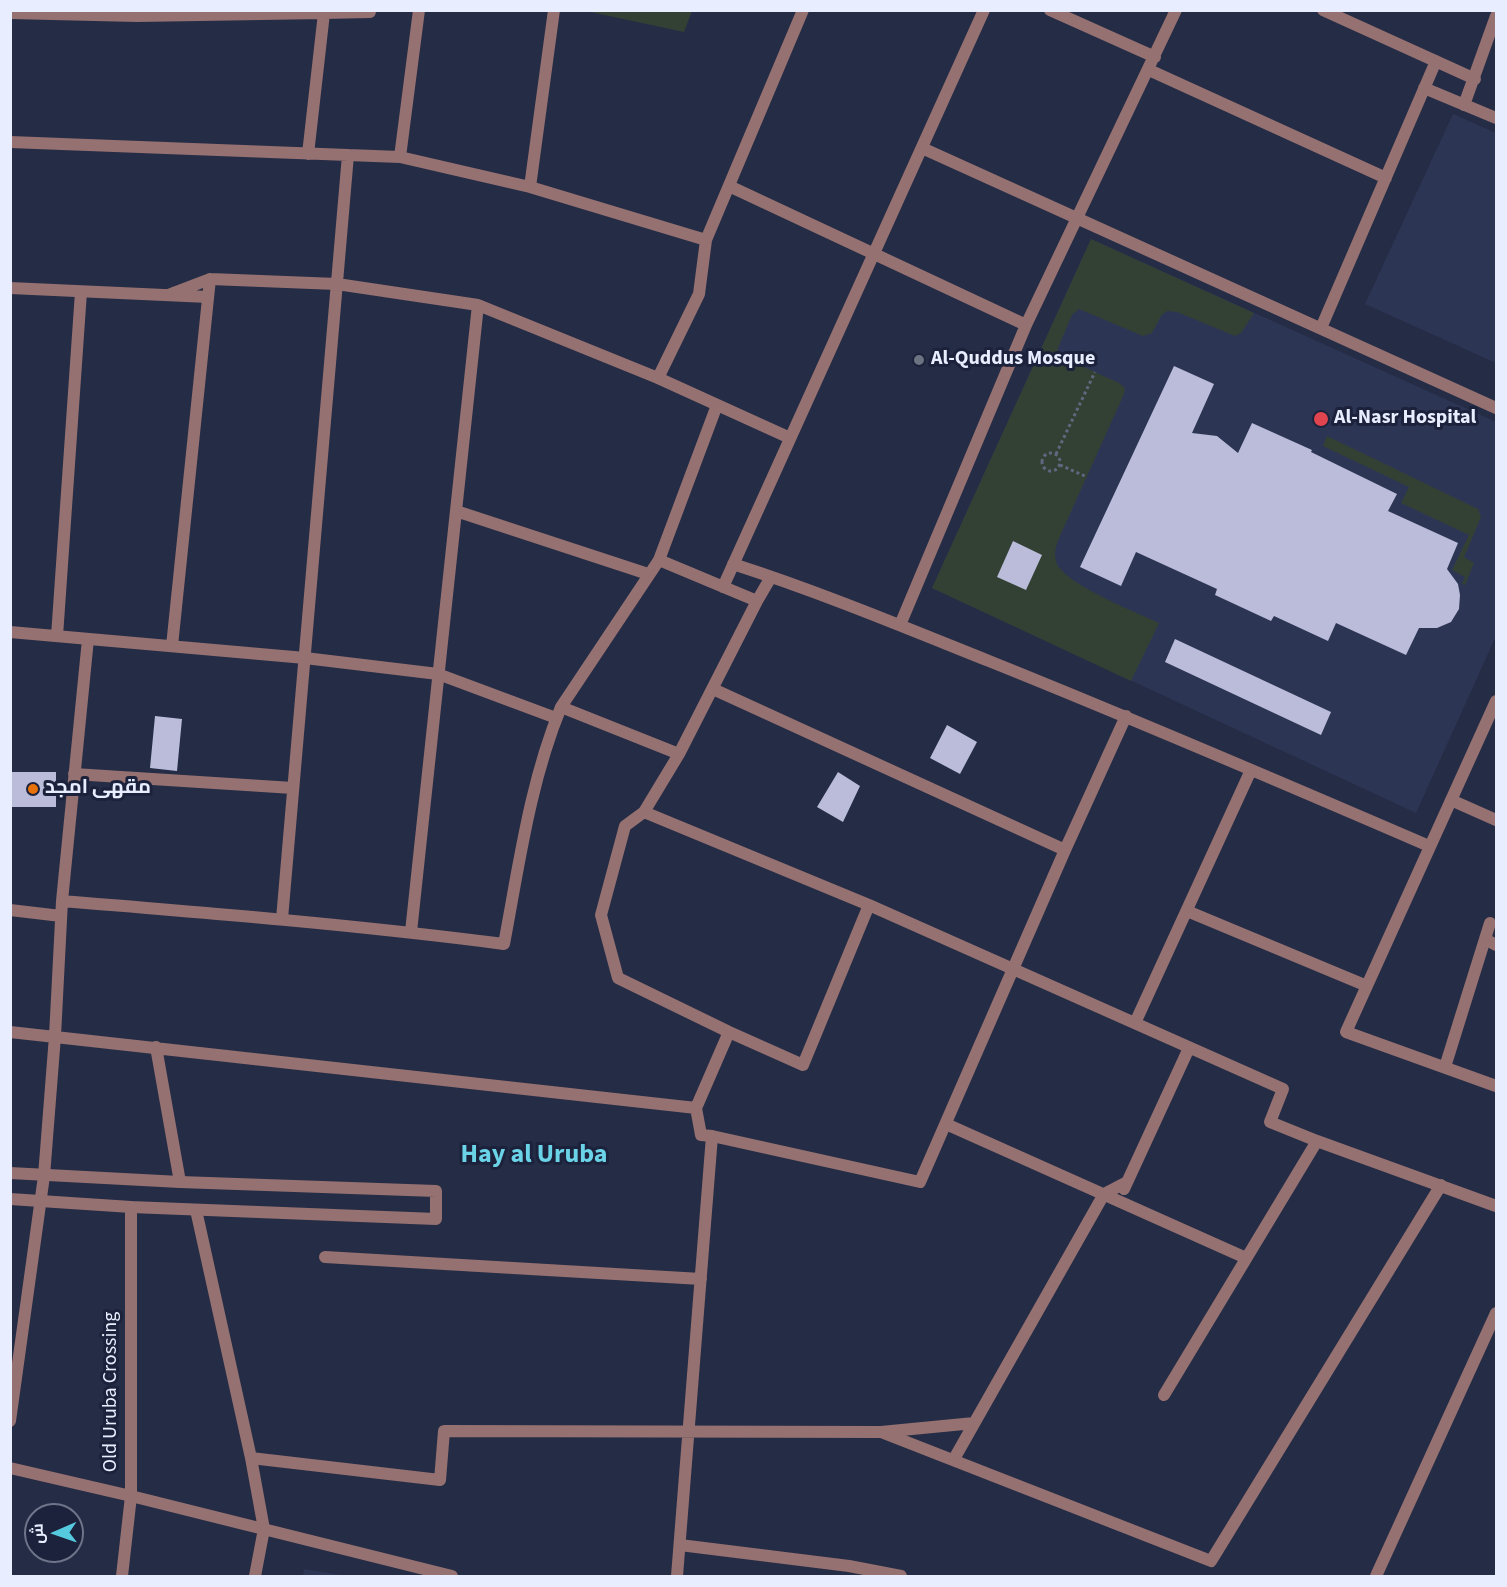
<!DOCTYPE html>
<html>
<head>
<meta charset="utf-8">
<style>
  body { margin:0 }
  #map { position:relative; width:1507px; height:1587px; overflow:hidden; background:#252c45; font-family:"Source Sans 3",Cairo,sans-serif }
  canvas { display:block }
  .frame { position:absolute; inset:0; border:12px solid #e8eeff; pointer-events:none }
  .north { position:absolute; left:24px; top:1503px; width:60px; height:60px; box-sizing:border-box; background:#1c223b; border:2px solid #6e7489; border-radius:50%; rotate:268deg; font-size:16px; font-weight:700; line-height:24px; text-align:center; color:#e8eeff }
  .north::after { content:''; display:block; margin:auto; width:21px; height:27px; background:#55cadf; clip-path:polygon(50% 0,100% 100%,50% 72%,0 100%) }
</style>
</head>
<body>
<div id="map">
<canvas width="1507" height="1587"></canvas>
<div class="frame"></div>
<div class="north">ش</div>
</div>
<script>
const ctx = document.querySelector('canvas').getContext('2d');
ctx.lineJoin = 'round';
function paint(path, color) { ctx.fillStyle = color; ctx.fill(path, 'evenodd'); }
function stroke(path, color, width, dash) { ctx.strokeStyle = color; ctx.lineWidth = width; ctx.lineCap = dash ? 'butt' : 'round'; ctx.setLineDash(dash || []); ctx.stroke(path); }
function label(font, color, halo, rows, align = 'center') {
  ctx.font = font + ' "Source Sans 3",Cairo,sans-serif'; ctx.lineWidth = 6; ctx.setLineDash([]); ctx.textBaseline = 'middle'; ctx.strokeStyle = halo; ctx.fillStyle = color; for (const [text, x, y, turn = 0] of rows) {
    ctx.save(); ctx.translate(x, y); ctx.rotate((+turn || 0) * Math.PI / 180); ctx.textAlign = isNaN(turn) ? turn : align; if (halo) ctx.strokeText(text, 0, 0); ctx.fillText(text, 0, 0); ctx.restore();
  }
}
paint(new Path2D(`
  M 1453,114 L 1496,133 L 1496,363 L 1365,304 Z
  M 1091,239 L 1496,422 L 1496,636 L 1416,813 L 932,588 Z
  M 304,1569 L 348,1576 L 303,1576 Z`), '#2d3555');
paint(new Path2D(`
  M 586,11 L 692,10 L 692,11 L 684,32 Z
  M 1091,239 L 1254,313 L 1241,333 L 1235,336 L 1177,312 L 1167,311 L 1161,316 L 1152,333 L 1143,336 L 1079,309 L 1072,315 L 1058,348 L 1058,352 L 1062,357 L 1119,383 L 1125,388 L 1124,394 L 1060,536 C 1056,545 1053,554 1057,564 C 1067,585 1136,612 1159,623 L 1131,681 L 932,588 Z
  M 1327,436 L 1478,509 L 1481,517 L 1464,557 L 1474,563 L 1465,585 L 1462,584 L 1465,577 L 1452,570 L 1469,535 L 1401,503 L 1409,487 L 1323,446 Z`), '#334135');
paint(new Path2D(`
  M 1174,366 L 1214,384 L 1192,433 L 1217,436 L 1238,453 L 1252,423 L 1312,450 L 1311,452 L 1397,494 L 1388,511 L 1458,543 L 1447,569 L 1458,584 L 1460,595 L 1459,609 L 1451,622 L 1437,628 L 1419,628 L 1406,655 L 1336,623 L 1328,641 L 1274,616 L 1271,621 L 1215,595 L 1217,589 L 1136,552 L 1121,586 L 1080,567 Z
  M 1013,541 L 1042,555 L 1026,590 L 997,577 Z
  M 1175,639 L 1331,712 L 1321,735 L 1165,662 Z
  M 155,716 L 182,719 L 177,771 L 150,768 Z
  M 947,725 L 977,742 L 960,774 L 930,758 Z
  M 10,772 L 56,772 L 56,807 L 10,807 Z
  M 838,772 L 860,786 L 843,822 L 817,807 Z`), '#babcd9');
stroke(new Path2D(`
  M1042 462a9 9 0 1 1 18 0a9 9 0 1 1-18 0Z
  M 1056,454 L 1095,372
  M 1060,465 L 1087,477`), '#60677e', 3, [3, 3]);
stroke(new Path2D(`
  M 1050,10 L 1155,57
  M 1323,10 L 1475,79
  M 10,13 L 137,16 L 324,13
  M 1149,70 L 1386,178
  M 1424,88 L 1496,118
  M 1464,105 L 1496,16
  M 10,142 L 400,157 L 530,187 L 706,240
  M 922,148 L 1496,408
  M 308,154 L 324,13 L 370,12
  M 400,157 L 419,10
  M 729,186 L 1026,325
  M 530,187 L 554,10
  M 10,288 L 208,297
  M 168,295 L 210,279 L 337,284 L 478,305 L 658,378 L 790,438
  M 1321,328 L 1436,61
  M 658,378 L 699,294 L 706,240 L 803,10
  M 456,511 L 648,574
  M 659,560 L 757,601
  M 733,564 C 820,592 904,627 989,661 C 1136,720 1283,783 1429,846
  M 771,577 L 757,601 L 679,754 L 644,812 L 625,826 L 601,915 L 618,978 L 729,1032 L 803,1065 L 869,905
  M 723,587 L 984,10
  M 900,625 L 1026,325 L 1176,10
  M 10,632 L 305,658 L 438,674 L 556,718
  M 57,636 L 81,292
  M 172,646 L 210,279
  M 713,689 L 1065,850
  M 1496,701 L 1346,1032 L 1496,1086
  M 561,707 L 679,754
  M 74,774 L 293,788
  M 1451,800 L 1496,820
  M 644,812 L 869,905 L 1283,1089 L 1270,1122 L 1317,1141 L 1496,1206
  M 62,901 C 210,913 357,925 504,944 C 519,865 530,782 561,707 L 659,560 L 717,405
  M 10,910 L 61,916
  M 1187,911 L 1367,986
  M 282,919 L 348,155
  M 411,932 L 478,305
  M 1485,939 L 1496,945
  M 1135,1023 L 1251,770
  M 10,1032 L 696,1108
  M 729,1032 L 696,1108 L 701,1135 L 712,1136 L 920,1182 L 1065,850 L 1126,716
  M 156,1047 L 180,1182
  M 1445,1067 L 1490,923
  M 946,1124 L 1246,1258
  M 1124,1189 L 1189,1048
  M 196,1210 L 251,1458 L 264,1529 L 255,1576
  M 325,1257 L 701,1279
  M 1164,1395 L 1317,1141
  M 10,1421 L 44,1176 L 55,1036 L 62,901 L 88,639
  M 881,1432 L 1211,1561 L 1441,1185
  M 251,1458 L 440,1480 L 444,1431 L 881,1432 L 974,1423
  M 954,1459 L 1104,1194 L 1127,1182
  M 10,1468 L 131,1496 L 452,1576
  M 680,1545 L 849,1566 L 901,1576
  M 122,1576 L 131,1496 L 131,1207
  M 677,1576 L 712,1136
  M 1376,1576 L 1496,1313`), '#957171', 12);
stroke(new Path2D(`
  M 10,1173 L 180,1182 L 436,1191 L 436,1219 L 131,1207 L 10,1199`), '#957171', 12);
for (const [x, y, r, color] of [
  [919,360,6,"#6b7280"],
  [1321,419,8,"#e0444e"],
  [33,789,6,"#e8710a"]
]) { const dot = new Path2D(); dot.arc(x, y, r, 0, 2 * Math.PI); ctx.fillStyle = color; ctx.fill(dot); stroke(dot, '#1c223b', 2); }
label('bold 20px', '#e8eeff', '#1c223b', [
  ["Al-Quddus Mosque",931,360],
  ["Al-Nasr Hospital",1334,419],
  ["مقهى امجد",45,789]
], 'left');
label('20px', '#e8eeff', '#1c223b', [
  ["Old Uruba Crossing",112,1392,-90]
]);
label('bold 26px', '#6bd3e7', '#1c223b', [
  ["Hay al Uruba",534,1156]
]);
</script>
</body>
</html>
